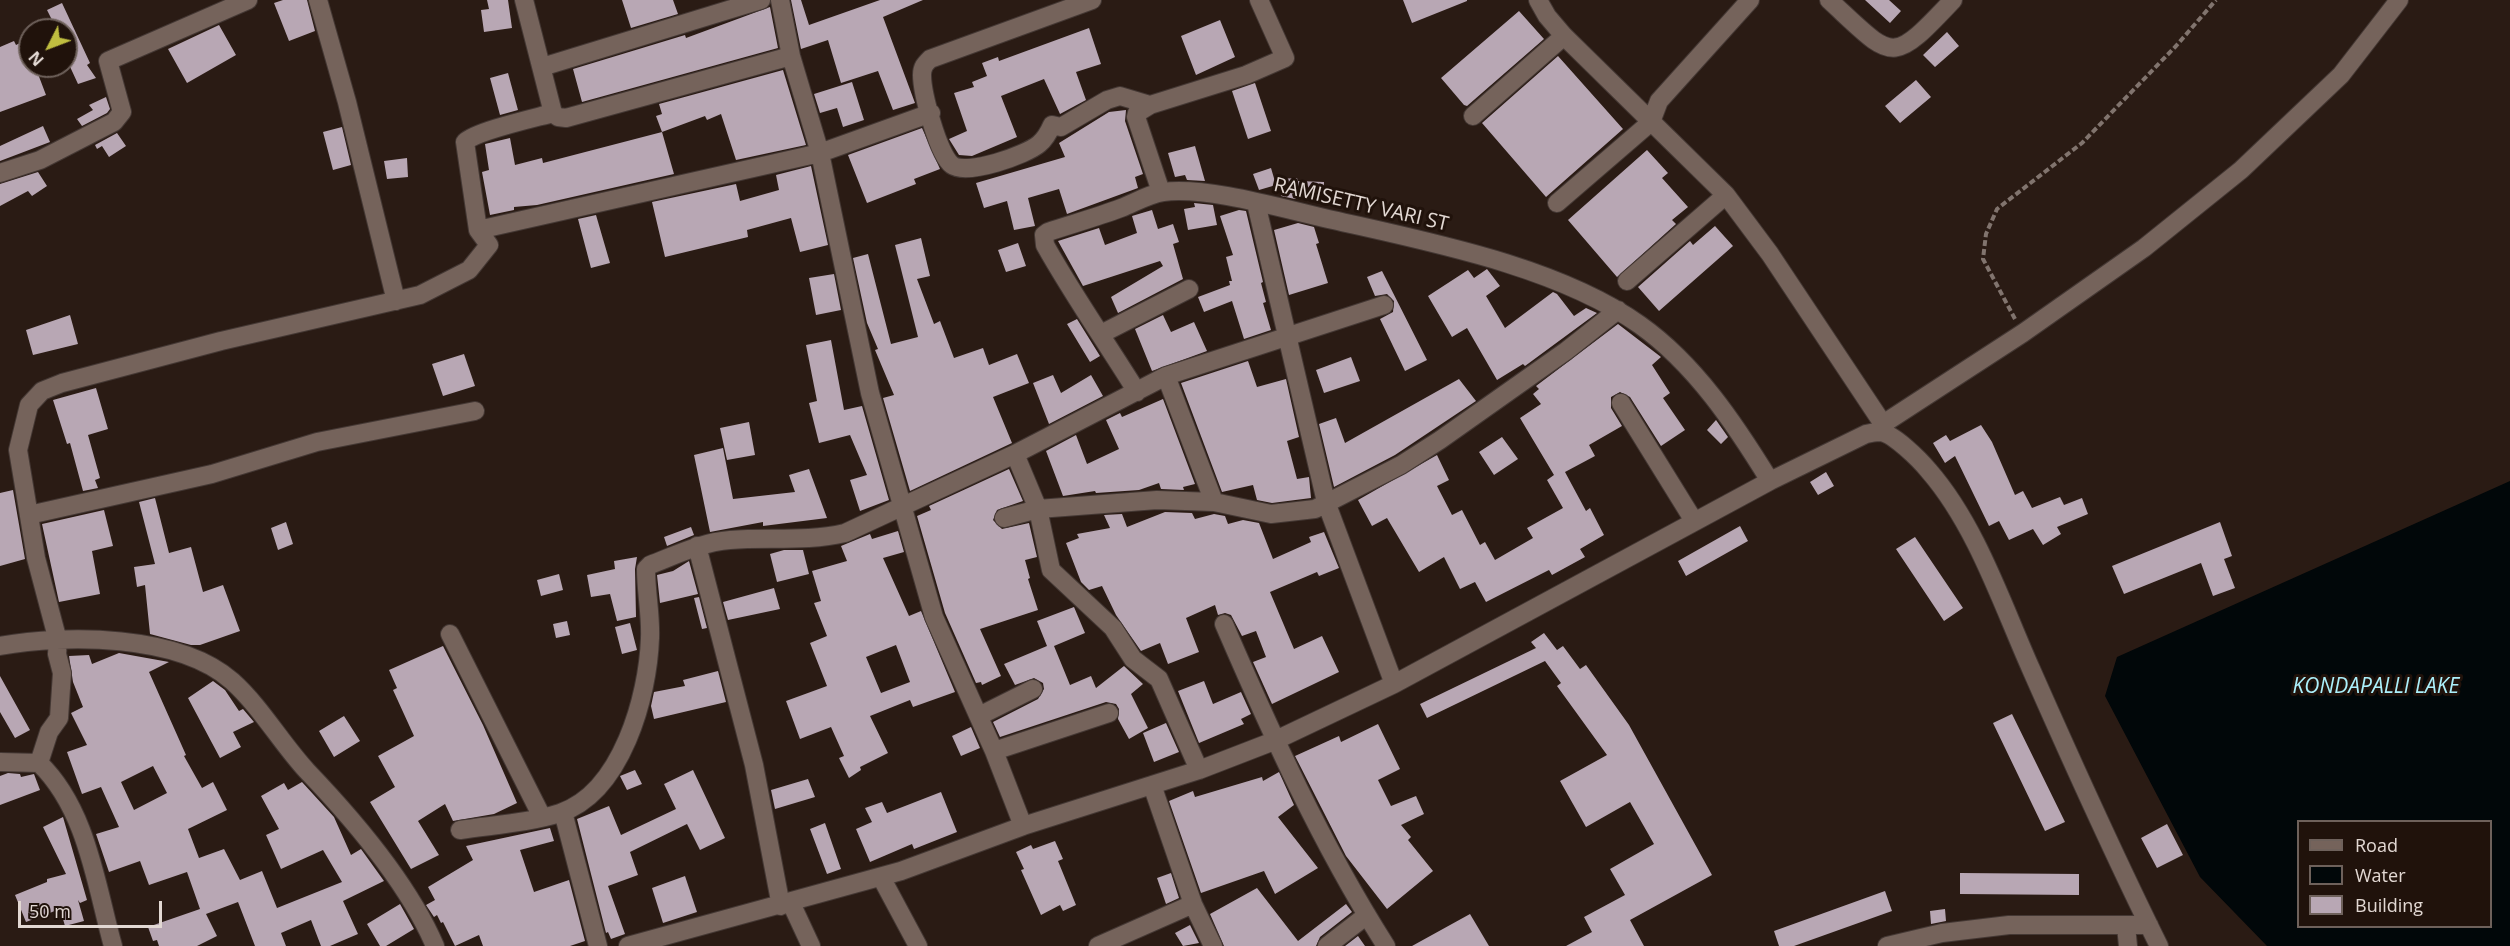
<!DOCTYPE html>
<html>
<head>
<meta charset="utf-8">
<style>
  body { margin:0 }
  #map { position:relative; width:2510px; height:946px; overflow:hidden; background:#2a1b14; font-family:"Open Sans",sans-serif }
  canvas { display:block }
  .legend { position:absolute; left:2297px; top:820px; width:195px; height:108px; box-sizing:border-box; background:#20120b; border:2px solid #6e615b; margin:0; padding:8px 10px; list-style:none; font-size:18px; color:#e2d8d3 }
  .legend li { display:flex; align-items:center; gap:12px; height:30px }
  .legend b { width:30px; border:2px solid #6e615b }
  .north { position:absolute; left:18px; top:18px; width:60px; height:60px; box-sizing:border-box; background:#20120b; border:2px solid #6e615b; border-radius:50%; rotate:228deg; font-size:16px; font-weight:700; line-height:24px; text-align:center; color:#e2d8d3 }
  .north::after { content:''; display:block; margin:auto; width:21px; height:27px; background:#c0be40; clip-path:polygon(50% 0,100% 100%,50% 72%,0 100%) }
  .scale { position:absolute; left:18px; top:901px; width:144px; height:27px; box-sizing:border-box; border:3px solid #e2d8d3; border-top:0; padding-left:8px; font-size:18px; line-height:21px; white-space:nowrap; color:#e2d8d3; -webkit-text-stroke:4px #20120b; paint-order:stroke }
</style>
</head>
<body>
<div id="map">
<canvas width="2510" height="946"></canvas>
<ul class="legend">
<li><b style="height:8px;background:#75635b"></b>Road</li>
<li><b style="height:16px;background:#010709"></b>Water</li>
<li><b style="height:16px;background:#b8a7b4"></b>Building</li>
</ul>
<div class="north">N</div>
<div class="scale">50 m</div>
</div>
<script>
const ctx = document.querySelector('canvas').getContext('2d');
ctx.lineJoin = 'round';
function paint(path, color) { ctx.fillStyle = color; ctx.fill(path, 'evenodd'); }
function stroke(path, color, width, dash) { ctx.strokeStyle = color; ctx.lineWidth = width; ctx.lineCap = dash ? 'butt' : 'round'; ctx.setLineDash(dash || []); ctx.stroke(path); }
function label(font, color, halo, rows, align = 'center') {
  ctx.font = font + ' "Open Sans",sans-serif'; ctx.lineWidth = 6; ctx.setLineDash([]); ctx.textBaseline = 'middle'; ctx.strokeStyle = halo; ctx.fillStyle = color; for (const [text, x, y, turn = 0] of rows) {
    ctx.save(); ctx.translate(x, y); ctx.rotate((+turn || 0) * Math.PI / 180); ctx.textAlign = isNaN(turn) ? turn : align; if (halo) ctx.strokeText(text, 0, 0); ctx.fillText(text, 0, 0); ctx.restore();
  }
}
paint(new Path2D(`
  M 2510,481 L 2510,946 L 2267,946 L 2200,877 L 2105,696 L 2117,657 ZM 2298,822 L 2490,822 L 2490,926 L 2298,926 Z`), '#010709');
paint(new Path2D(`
  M 283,0 L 307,0 L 315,31 L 289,41 L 274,3 Z
  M 487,0 L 508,0 L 512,28 L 484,32 L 481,10 L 489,9 Z
  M 622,0 L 673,0 L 678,14 L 631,28 Z
  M 791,0 L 801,0 L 809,25 L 880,0 L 923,0 L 883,17 L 915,103 L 893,110 L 878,71 L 841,83 L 828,40 L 801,49 Z
  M 1403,0 L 1467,0 L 1467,1 L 1412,23 Z
  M 1865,0 L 1889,0 L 1901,11 L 1890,23 Z
  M 62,3 L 90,63 L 87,65 L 96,78 L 78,84 L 66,58 L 66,30 L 57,30 L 47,10 Z
  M 770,7 L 778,48 L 582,102 L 573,69 L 685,35 L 686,38 Z
  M 1519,11 L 1544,39 L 1467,106 L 1464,105 L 1441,78 Z
  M 1220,20 L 1235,57 L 1196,75 L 1181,36 Z
  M 219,25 L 236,55 L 187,83 L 168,49 Z
  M 1089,28 L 1101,64 L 1076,72 L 1086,100 L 1060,114 L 1044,79 L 1001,96 L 1017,137 L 972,156 L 959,155 L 949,139 L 967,131 L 954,93 L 974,87 L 972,82 L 987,76 L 982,63 L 998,57 L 999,61 Z
  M 1947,32 L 1959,46 L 1935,67 L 1923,55 Z
  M 30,38 L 30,66 L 35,66 L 46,95 L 0,112 L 0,47 L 14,41 L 16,45 Z
  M 1558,56 L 1623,129 L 1546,197 L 1482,123 Z
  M 783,70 L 806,145 L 736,160 L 721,114 L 707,120 L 705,116 L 662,132 L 656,116 L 662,114 L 659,104 Z
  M 508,73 L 518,110 L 500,115 L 490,78 Z
  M 1916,80 L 1931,97 L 1900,123 L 1885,106 Z
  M 852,82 L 864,120 L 843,127 L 837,108 L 820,113 L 814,94 Z
  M 1255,83 L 1271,131 L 1248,139 L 1232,91 Z
  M 106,97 L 110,109 L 107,113 L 82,126 L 77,119 L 93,110 L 89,105 Z
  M 1126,110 L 1125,121 L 1143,174 L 1135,177 L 1138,188 L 1067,214 L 1059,189 L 1028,198 L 1035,226 L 1014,230 L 1007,201 L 984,208 L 976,183 L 1065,157 L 1059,143 L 1109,112 Z
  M 43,126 L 50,142 L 0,161 L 0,146 Z
  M 342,127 L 351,165 L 333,170 L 323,132 Z
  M 922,128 L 940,169 L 914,179 L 916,184 L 867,203 L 848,155 Z
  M 662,132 L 674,174 L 537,205 L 514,207 L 514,210 L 490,215 L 482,172 L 489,170 L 485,144 L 510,138 L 515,165 L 542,158 L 543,163 Z
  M 117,133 L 126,146 L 109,157 L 102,146 L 97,149 L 95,145 Z
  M 1195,146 L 1205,181 L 1187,180 L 1185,175 L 1175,177 L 1168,153 Z
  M 1647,150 L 1668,173 L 1662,178 L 1688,207 L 1672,220 L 1676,224 L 1617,277 L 1568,220 Z
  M 407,158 L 408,177 L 387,179 L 384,161 Z
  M 811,166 L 828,245 L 800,252 L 791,218 L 747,230 L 748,237 L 665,257 L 652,202 L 736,184 L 740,201 L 779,190 L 776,175 Z
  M 1271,168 L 1276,185 L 1259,190 L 1253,174 Z
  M 38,172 L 47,186 L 32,196 L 28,191 L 0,206 L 0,184 Z
  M 1297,178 L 1298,181 L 1324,182 L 1324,196 L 1295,199 L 1281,196 L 1279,179 Z
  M 1194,203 L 1213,205 L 1217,225 L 1188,230 L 1184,209 L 1195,207 Z
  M 1152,210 L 1158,229 L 1173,224 L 1179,242 L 1173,244 L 1183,279 L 1118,313 L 1111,297 L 1163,266 L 1160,261 L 1083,286 L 1058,241 L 1099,228 L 1105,245 L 1137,233 L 1132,216 Z
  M 1239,210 L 1246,211 L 1263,282 L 1261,283 L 1266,302 L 1263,303 L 1271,330 L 1244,339 L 1232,301 L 1204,312 L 1198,297 L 1230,285 L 1229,281 L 1232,281 L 1226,257 L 1233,255 L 1220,216 Z
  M 596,215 L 610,263 L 591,268 L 578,219 Z
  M 1298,223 L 1314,227 L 1319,243 L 1316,244 L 1328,283 L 1289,295 L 1274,230 Z
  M 1715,226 L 1733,246 L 1659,311 L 1638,287 L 1690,241 L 1693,245 Z
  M 921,238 L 930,276 L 917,279 L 934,324 L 940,321 L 954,358 L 983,348 L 989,365 L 1017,354 L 1029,383 L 993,397 L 1012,443 L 910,491 L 883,398 L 894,395 L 875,350 L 878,349 L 867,323 L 853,258 L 868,254 L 891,344 L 918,337 L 895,245 Z
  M 1018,243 L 1026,266 L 1006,272 L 998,250 Z
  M 1487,269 L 1500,286 L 1486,296 L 1505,328 L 1553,292 L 1557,294 L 1574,316 L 1586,308 L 1597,313 L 1525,366 L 1523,364 L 1497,380 L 1467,328 L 1452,337 L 1428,296 L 1468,270 L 1474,278 Z
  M 1382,271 L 1427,360 L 1405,371 L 1380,319 L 1393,312 L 1394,301 L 1387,294 L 1375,296 L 1367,277 Z
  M 834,274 L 841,310 L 816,315 L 809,278 Z
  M 70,315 L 78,344 L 33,355 L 26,330 Z
  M 1163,315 L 1171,332 L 1194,322 L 1207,351 L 1152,371 L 1135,329 Z
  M 1077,319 L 1100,356 L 1090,362 L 1067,324 Z
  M 1618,324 L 1661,357 L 1652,365 L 1670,393 L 1663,398 L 1685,430 L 1661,446 L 1630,397 L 1620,392 L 1611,397 L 1611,408 L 1622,426 L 1589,445 L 1595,456 L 1565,472 L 1586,511 L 1590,508 L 1604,535 L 1580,549 L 1585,557 L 1552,575 L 1549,570 L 1486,602 L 1475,582 L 1460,589 L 1444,557 L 1419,572 L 1387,518 L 1372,526 L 1358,500 L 1437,455 L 1449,480 L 1437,486 L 1452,515 L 1462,510 L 1480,545 L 1485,542 L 1495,560 L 1533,538 L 1527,528 L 1563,508 L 1547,480 L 1554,475 L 1520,418 L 1541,404 L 1533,394 L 1539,389 L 1536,386 Z
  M 831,340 L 844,410 L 862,406 L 889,500 L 860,511 L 850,480 L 867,475 L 850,435 L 819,443 L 809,403 L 817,401 L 806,345 Z
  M 464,354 L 475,386 L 443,396 L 432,364 Z
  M 1351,357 L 1360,381 L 1324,393 L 1316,370 Z
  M 1248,361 L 1257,387 L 1286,379 L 1299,437 L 1287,441 L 1297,479 L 1309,477 L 1311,498 L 1272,503 L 1257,500 L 1253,485 L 1222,492 L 1181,383 Z
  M 1053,375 L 1061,393 L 1091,375 L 1103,396 L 1049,424 L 1033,383 Z
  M 1459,379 L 1476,401 L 1395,455 L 1334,487 L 1319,424 L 1336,418 L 1345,443 Z
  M 96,388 L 108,429 L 88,435 L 100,478 L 95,480 L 98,488 L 83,491 L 70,443 L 67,444 L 53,400 Z
  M 1163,399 L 1195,484 L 1183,487 L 1184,490 L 1161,489 L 1159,483 L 1139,490 L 1096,493 L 1095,491 L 1063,496 L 1046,451 L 1076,435 L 1087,464 L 1119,449 L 1106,420 L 1120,413 L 1122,417 Z
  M 1716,420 L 1728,437 L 1721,444 L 1707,430 Z
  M 749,422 L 755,455 L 727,460 L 720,428 Z
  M 1981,425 L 1992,442 L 2015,495 L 2023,491 L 2032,508 L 2060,497 L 2064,505 L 2082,498 L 2088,514 L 2057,527 L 2061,534 L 2043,545 L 2033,529 L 2009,540 L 1999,521 L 1989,526 L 1955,456 L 1945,463 L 1933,443 L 1946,435 L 1950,441 Z
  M 1502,437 L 1518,459 L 1494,475 L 1479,452 Z
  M 723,448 L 733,499 L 795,492 L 789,475 L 809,469 L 827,518 L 763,526 L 763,522 L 710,532 L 694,455 Z
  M 1009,469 L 1023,501 L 997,510 L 993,520 L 1002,529 L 1029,523 L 1037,557 L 1025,560 L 1030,578 L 1028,579 L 1038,610 L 980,629 L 1001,676 L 982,685 L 981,682 L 976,683 L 945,613 L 917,516 L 931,510 L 929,506 Z
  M 1826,472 L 1834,486 L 1818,495 L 1810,482 Z
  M 13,490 L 25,559 L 0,566 L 0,493 Z
  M 155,498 L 169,553 L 191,547 L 203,592 L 223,585 L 240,631 L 200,645 L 191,645 L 150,634 L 145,585 L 137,587 L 134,567 L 155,564 L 139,502 Z
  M 104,510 L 113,546 L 92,551 L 100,594 L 59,602 L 42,524 Z
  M 1165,512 L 1192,513 L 1195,519 L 1214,514 L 1225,516 L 1228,524 L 1243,520 L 1259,523 L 1273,559 L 1311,542 L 1309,537 L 1324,532 L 1339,568 L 1319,576 L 1317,572 L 1270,592 L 1294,649 L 1322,636 L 1339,672 L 1272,704 L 1253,662 L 1266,657 L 1256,631 L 1242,636 L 1231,615 L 1225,613 L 1218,615 L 1215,605 L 1186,618 L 1199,652 L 1168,664 L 1160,643 L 1141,651 L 1116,615 L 1102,586 L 1089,590 L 1081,582 L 1066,543 L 1079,538 L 1077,534 L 1110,528 L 1104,515 L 1122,514 L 1127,527 Z
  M 286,522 L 293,544 L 278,550 L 271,528 Z
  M 2220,522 L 2232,556 L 2224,559 L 2235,588 L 2213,596 L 2201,563 L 2124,594 L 2112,566 Z
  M 1740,526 L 1748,541 L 1686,576 L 1678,561 Z
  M 691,527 L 694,535 L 667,546 L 664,537 Z
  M 898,531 L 904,552 L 883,558 L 909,616 L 921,611 L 955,692 L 913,707 L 910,700 L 870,716 L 888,753 L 860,767 L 861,770 L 849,778 L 839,758 L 844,756 L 831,727 L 800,739 L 786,701 L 827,686 L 810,643 L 827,636 L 814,603 L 821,601 L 812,571 L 847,561 L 841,546 L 870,534 L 872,539 ZM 896,645 L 910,682 L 881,693 L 866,657 Z
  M 1915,537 L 1963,608 L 1944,621 L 1896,549 Z
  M 784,550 L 803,550 L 809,574 L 777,582 L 770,554 Z
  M 637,557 L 635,569 L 636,617 L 617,621 L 610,594 L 591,597 L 587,575 L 615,569 L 614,561 Z
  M 689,561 L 698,594 L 660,603 L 657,575 L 673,571 Z
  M 559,574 L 563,590 L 541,596 L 537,580 Z
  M 774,588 L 780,609 L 728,620 L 723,602 Z
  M 699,597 L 707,628 L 702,629 L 694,598 Z
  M 1074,607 L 1085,633 L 1054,646 L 1070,685 L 1091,676 L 1096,688 L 1124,666 L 1143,684 L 1131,694 L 1148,728 L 1129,739 L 1118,719 L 1119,709 L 1116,704 L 1106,702 L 1000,737 L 993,722 L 1038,699 L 1044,689 L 1043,683 L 1034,678 L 1015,685 L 1004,664 L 1047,646 L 1037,621 Z
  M 567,621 L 570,635 L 556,638 L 553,624 Z
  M 630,623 L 637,650 L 622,654 L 615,627 Z
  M 1544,633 L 1557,650 L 1563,646 L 1580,669 L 1586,665 L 1629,725 L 1712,875 L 1630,920 L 1644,946 L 1566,946 L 1592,932 L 1584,917 L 1625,895 L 1610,869 L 1654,844 L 1630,802 L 1586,827 L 1560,781 L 1607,755 L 1557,686 L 1561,683 L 1545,661 L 1427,718 L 1420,704 L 1536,648 L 1531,642 Z
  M 443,646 L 483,725 L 517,803 L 494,814 L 453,821 L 445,804 L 418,821 L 439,855 L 411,869 L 370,802 L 395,787 L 378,756 L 414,736 L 393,690 L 397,688 L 389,670 Z
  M 119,653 L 169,662 L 149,672 L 186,755 L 184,756 L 202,788 L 213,782 L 227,810 L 188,829 L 199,858 L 224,849 L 240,880 L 262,871 L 277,908 L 342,882 L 323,850 L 281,869 L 266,835 L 279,829 L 261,796 L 284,783 L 288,790 L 302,782 L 334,817 L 351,855 L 361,849 L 384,881 L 343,901 L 358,934 L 330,946 L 321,946 L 311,920 L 281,933 L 286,946 L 255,946 L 238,902 L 206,914 L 217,936 L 197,946 L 159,946 L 157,940 L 153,941 L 148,927 L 200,909 L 187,872 L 149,885 L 140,861 L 109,872 L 96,834 L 119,827 L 101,787 L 82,794 L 67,752 L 87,745 L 71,713 L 83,707 L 73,682 L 69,656 L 89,655 L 92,664 ZM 153,766 L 167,793 L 134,810 L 121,782 Z
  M 718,671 L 726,702 L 654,719 L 651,706 L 654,692 L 685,686 L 683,680 Z
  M 0,676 L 30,730 L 15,738 L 0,712 Z
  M 213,681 L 225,690 L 239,711 L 243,709 L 254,722 L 233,732 L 241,747 L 220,758 L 188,698 Z
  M 1204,681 L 1213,704 L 1241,692 L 1251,714 L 1241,719 L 1244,724 L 1199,743 L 1178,691 Z
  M 2012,714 L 2065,822 L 2045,831 L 1993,723 Z
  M 344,716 L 360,741 L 334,757 L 319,731 Z
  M 1166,723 L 1179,752 L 1154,762 L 1143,733 Z
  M 1378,724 L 1400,769 L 1378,780 L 1391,806 L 1416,796 L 1424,814 L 1401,825 L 1411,837 L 1408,840 L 1433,871 L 1387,909 L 1346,856 L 1295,756 L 1339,736 L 1341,742 Z
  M 971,727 L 980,748 L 961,756 L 952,736 Z
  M 635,770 L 642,784 L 627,790 L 620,776 Z
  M 693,770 L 725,838 L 700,850 L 687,824 L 630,852 L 638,875 L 608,886 L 625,934 L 611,939 L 608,932 L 606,933 L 577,819 L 609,806 L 621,835 L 676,809 L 664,784 Z
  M 1279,772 L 1294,805 L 1278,817 L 1318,868 L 1275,894 L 1264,871 L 1201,893 L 1169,801 L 1193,791 L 1195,797 L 1262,777 L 1263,781 Z
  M 8,773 L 20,774 L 21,777 L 34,774 L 40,790 L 0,805 L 0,776 Z
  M 808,779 L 815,797 L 775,809 L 771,790 Z
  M 941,792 L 957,832 L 914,849 L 912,844 L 870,862 L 856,829 L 872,822 L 865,808 L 882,802 L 887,813 Z
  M 63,817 L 87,900 L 80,903 L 78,900 L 84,921 L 65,926 L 60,909 L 26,922 L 15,895 L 47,882 L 47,879 L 66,874 L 43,827 Z
  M 825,823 L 841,869 L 827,874 L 810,829 Z
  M 2167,824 L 2183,855 L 2157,868 L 2141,838 Z
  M 550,828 L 554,841 L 520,850 L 534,892 L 569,880 L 585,941 L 570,946 L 483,946 L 479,935 L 455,946 L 443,922 L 441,923 L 437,915 L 434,917 L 426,905 L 435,900 L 428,887 L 473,860 L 466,846 Z
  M 1055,841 L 1063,859 L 1058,861 L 1076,905 L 1063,911 L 1060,905 L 1041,915 L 1021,870 L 1024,869 L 1016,852 L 1031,845 L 1033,849 Z
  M 1171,873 L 1179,898 L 1166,904 L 1157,878 Z
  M 1960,873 L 2079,874 L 2079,895 L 1960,894 Z
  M 685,876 L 697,912 L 663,923 L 652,888 Z
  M 1257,888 L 1298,941 L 1346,904 L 1352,912 L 1320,937 L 1316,946 L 1224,946 L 1210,914 Z
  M 1885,891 L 1892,911 L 1794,946 L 1779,946 L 1774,931 Z
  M 400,904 L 414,929 L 386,946 L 380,946 L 367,924 Z
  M 1945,909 L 1946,921 L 1931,924 L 1930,911 Z
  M 1470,914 L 1489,946 L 1412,946 Z
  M 1190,925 L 1199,943 L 1183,946 L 1175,933 Z
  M 1358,936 L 1365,946 L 1345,946 Z`), '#b8a7b4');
const minor = new Path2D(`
  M 318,0 L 347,102 L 396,301
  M 524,0 L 553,113 L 558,117 L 566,118 L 791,56
  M 780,0 L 791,56 L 820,153 L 870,393 L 934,617 L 994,751 L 1023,826
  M 1092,0 L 930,59 C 925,64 922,67 922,75 C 922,92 938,155 952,165 C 967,176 1026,155 1039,144 C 1045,139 1049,132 1052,125 L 1061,127 L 1107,100 L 1120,96 L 1150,105
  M 1538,0 L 1547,16 L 1564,36 L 1726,195 L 1770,254 L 1883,424
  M 1829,0 C 1894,60 1890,67 1953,0
  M 542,67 L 761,0
  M 1473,116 L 1564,36
  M 0,173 L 40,160 L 114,122 L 122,112 L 108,61 L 248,0
  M 1161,192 L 1136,117 L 1137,113 L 1150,105 L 1246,75 L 1285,58 L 1259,0
  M 1256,203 L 1326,502 L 1394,684
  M 1557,203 L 1651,122 L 1659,101 L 1750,0
  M 478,230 L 820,153 L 931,113
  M 1627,281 L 1726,195
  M 1101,334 L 1189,289
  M 1166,376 L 1214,502
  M 1137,392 C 1106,342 1073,295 1045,245 L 1044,235 L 1048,232 C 1072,224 1097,217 1121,208 C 1134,203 1149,194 1163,192 C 1209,186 1287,210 1333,220 C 1430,242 1559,267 1640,325 C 1695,364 1735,424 1770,481
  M 1621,403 L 1694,521
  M 1881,432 L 1883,424 L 2023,333 L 2144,248 L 2241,170 L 2341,75 L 2399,0
  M 1015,454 L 1038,509 L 1051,570 L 1113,628 L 1133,659 L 1159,679 L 1199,770
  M 29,515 L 212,474 L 317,442 L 475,411
  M 1004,518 L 1038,509 L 1157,500 L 1214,502 L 1271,514 L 1315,509 L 1401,465 L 1440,440 L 1566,351 L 1618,310
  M 697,546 L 754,765 L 781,906
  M 1224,624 C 1272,735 1321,844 1386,946
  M 450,634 L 542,817
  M 0,646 C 65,634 179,634 232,681 C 261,707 281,743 307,771 C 353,819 409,885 435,946
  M 979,716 L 1033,689
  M 994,751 L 1109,713
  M 0,762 L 39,763 C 87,809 96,885 113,946
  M 39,763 L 49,732 L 59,718 L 62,673 L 57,654 L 58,641 L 36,558 L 18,450 L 29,405 L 42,391 L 62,383 L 221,341 L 420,295 L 469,270 L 489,245 L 478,230 L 465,142 C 476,131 535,118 553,113
  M 1152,785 L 1193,904 L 1213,946
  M 563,812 L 598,946
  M 460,830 C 493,825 529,823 560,813 C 622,792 648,696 650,638 C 651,615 646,592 646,569 L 650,565 C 676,555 702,542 730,540 C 769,537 807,542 845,533 L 1015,454 L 1166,376 L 1384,305
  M 881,877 L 918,946
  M 791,903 L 811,946
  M 2126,926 L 2128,946
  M 628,946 L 901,871 L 1023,826 L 1199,770 L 1274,741 L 1394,684 L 1770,481 L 1866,434 C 1870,433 1876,432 1880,432 C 1893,433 1920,460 1929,471 C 1976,525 2002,604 2031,669 C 2072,762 2114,855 2159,946
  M 1098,946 L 1193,904
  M 1327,946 L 1367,915
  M 1887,946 L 1942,933 L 2009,925 L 2149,925`);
stroke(minor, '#443834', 20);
stroke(new Path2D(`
  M 2015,319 L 1983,259 L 1986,234 L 1997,209 L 2082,143 L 2176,46 L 2216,0`), '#81746e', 4, [6, 3]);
stroke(minor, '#75635b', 18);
label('20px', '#e2d8d3', '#20120b', [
  ["RAMISETTY VARI ST",1361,205,13]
]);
label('italic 21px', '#acf0fb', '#20120b', [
  ["KONDAPALLI LAKE",2376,687]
]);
</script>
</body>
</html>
